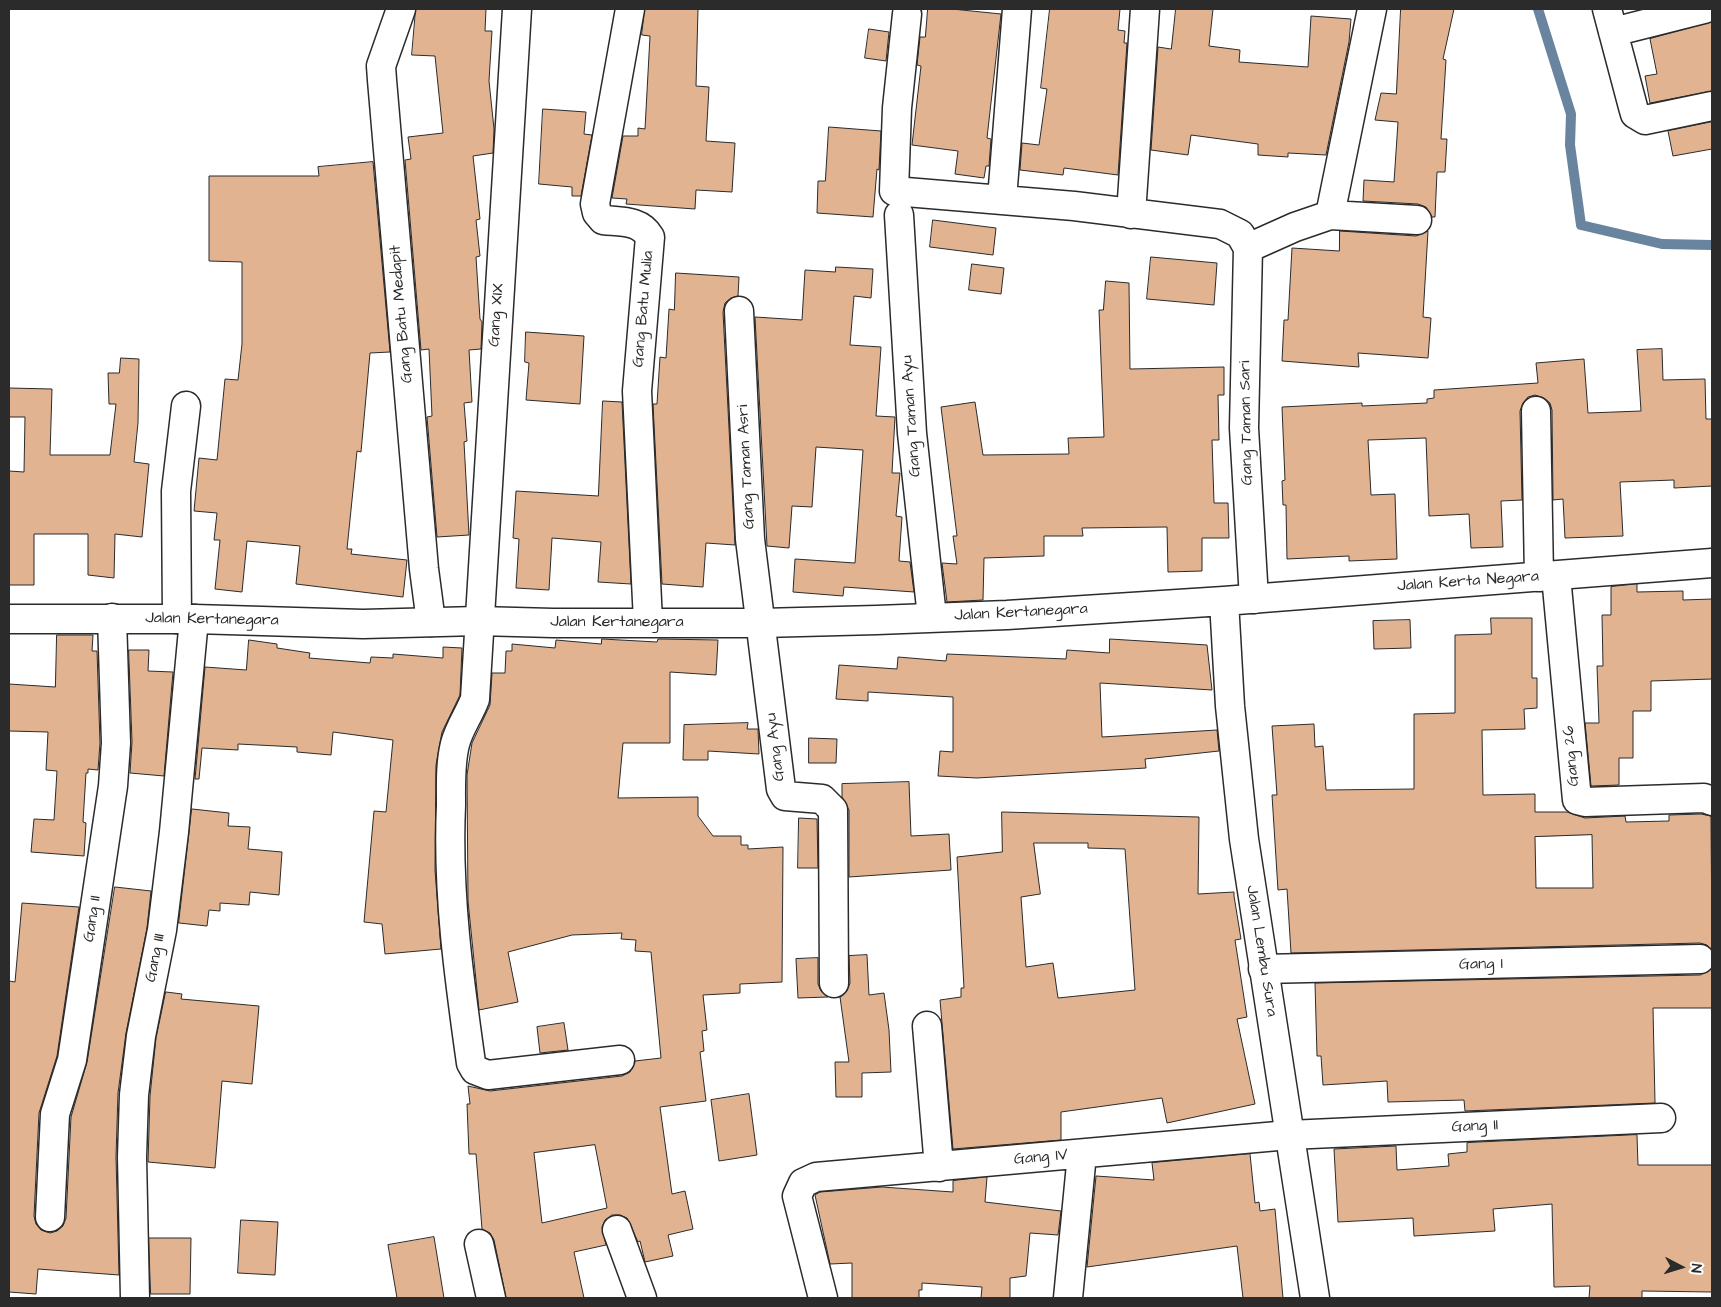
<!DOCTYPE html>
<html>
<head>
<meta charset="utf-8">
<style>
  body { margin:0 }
  #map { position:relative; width:1721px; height:1307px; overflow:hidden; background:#fff; font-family:"Architects Daughter",sans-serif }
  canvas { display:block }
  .frame { position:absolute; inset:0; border:10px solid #2b2b2b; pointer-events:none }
  .north { position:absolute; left:1656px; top:1242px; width:50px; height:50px; -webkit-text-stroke:4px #fff; paint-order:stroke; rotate:95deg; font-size:14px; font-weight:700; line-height:20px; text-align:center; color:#2b2b2b }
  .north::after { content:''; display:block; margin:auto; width:18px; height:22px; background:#2b2b2b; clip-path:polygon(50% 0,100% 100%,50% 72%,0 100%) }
</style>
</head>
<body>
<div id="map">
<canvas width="1721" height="1307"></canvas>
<div class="frame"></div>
<div class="north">N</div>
</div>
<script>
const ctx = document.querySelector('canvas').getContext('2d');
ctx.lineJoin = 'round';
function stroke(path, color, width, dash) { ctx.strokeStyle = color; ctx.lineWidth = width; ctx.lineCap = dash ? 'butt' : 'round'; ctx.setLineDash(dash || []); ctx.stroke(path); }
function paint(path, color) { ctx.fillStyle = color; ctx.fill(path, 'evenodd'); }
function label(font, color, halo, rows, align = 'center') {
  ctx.font = font + ' "Architects Daughter",sans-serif'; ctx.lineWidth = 4; ctx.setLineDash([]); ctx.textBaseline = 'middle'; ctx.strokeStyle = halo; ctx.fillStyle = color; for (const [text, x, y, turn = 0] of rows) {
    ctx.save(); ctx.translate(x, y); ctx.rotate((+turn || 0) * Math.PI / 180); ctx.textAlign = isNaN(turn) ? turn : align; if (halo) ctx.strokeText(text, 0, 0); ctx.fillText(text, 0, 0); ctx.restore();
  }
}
stroke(new Path2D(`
  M 1538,9 L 1571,114 L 1570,145 L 1581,225 L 1662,244 L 1712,245`), '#68849e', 10);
const building = new Path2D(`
  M 416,9 L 486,9 L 485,31 L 492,31 L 489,81 L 494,129 L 493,153 L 473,156 L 480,219 L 476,220 L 480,256 L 476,257 L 480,319 L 482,322 L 481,349 L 469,350 L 472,402 L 464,403 L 467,441 L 464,442 L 469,535 L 437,537 L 427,417 L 432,416 L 429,349 L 421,350 L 405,160 L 411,159 L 408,137 L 443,133 L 435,56 L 412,55 Z
  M 645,9 L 698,9 L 696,86 L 709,87 L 706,141 L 735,143 L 732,192 L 696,190 L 695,209 L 626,204 L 627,199 L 612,198 L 623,136 L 638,136 L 638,128 L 645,129 L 650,36 L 642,35 Z
  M 928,9 L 952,9 L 1001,14 L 987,138 L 991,139 L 989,166 L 986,166 L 984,178 L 955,174 L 958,151 L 912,145 L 921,66 L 917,65 L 920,37 L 925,37 Z
  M 1050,9 L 1120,9 L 1118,30 L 1125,31 L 1124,43 L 1127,43 L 1118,175 L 1064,168 L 1063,175 L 1020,170 L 1022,143 L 1039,145 L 1047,89 L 1041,88 Z
  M 1176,9 L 1213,9 L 1209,46 L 1240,50 L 1239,62 L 1308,67 L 1311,16 L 1351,19 L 1349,42 L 1326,155 L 1288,153 L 1288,157 L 1258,155 L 1258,144 L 1191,135 L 1188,155 L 1151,150 L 1158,47 L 1171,49 Z
  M 1401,9 L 1454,9 L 1443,59 L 1446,60 L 1441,139 L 1447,139 L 1445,172 L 1437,172 L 1435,217 L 1432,217 L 1426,207 L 1418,204 L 1363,201 L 1364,180 L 1394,182 L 1398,122 L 1375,120 L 1381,93 L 1396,94 Z
  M 1712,22 L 1712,91 L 1650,103 L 1645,76 L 1657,74 L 1650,39 Z
  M 869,29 L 889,32 L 886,61 L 865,58 Z
  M 543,109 L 586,112 L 584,134 L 592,135 L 581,196 L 572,196 L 572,187 L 539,184 Z
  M 1712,122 L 1712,149 L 1673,156 L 1668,131 Z
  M 829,127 L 881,131 L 879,170 L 877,169 L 873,217 L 817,213 L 818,181 L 825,181 Z
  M 373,162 L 390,352 L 370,353 L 361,452 L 357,451 L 347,549 L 352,549 L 351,554 L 407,560 L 403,597 L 296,584 L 300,546 L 247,541 L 242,592 L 215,589 L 220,540 L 214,540 L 217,513 L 194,511 L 199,458 L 217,460 L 225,379 L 238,380 L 242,344 L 242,262 L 209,261 L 209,176 L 319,176 L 318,167 Z
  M 933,220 L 996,228 L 993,255 L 930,247 Z
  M 1340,231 L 1416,236 L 1428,231 L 1423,317 L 1431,318 L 1428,358 L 1358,353 L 1359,367 L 1282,361 L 1284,320 L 1288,320 L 1292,248 L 1339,251 Z
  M 1151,257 L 1217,263 L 1214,305 L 1147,299 Z
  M 972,264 L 1004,268 L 1001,294 L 969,290 Z
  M 836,267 L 873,269 L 871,298 L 854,296 L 850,345 L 881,347 L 876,416 L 895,417 L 892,473 L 900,473 L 896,516 L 902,517 L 899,561 L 910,562 L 914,592 L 844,587 L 843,596 L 793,592 L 795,559 L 855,563 L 863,450 L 816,447 L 812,507 L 792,506 L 789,548 L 767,546 L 755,317 L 802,320 L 805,270 L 835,272 Z
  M 676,273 L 739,277 L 738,296 L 731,298 L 725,303 L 723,312 L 735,545 L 706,543 L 703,587 L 662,584 L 653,404 L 657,404 L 660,357 L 666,358 L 669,309 L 674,310 Z
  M 1106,281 L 1129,283 L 1130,369 L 1224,367 L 1224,395 L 1218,395 L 1219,440 L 1212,440 L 1214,503 L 1228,503 L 1229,538 L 1202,538 L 1202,571 L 1168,572 L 1167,527 L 1082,528 L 1083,536 L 1044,536 L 1044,556 L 984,558 L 983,600 L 947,602 L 942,563 L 957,564 L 953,536 L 957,536 L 941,407 L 975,402 L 983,455 L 1069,454 L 1068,438 L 1104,437 L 1099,310 L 1103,310 Z
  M 526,332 L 584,336 L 580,404 L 526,400 L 529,363 L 525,362 Z
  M 1662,349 L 1663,380 L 1705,379 L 1706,419 L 1712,419 L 1712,486 L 1674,488 L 1674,480 L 1620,482 L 1623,536 L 1565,538 L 1563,499 L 1553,500 L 1552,410 L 1550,403 L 1544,398 L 1535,395 L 1528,397 L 1523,403 L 1520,411 L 1522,500 L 1501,501 L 1503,547 L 1471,548 L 1469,514 L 1429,516 L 1426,438 L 1368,440 L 1371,495 L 1395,494 L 1397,559 L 1349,561 L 1349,556 L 1287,559 L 1286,505 L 1283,505 L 1282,481 L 1285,480 L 1282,407 L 1362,403 L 1362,406 L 1427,403 L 1427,399 L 1434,398 L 1434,390 L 1538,383 L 1536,363 L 1584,359 L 1588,413 L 1641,411 L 1637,350 Z
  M 121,358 L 139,359 L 138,423 L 134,462 L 149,464 L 142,537 L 115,534 L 114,578 L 88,575 L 88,534 L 34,534 L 34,585 L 9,585 L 9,471 L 24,472 L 25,417 L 9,417 L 9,388 L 52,389 L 50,455 L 110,455 L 116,404 L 109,404 L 108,373 L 119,373 Z
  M 603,401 L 622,402 L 631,584 L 598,582 L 601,542 L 552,538 L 549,590 L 516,588 L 519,539 L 513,538 L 516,491 L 598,496 Z
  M 1637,584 L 1637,592 L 1683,591 L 1683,600 L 1712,599 L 1712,679 L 1651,681 L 1651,711 L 1633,711 L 1633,758 L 1619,758 L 1619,785 L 1591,786 L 1585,723 L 1599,723 L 1597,666 L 1603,666 L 1602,615 L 1611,615 L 1611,587 Z
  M 1491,618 L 1532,618 L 1532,678 L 1537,678 L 1537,708 L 1524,709 L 1525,729 L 1482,730 L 1483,795 L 1535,794 L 1535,812 L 1567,812 L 1585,818 L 1625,816 L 1626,822 L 1669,821 L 1669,815 L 1701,814 L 1711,816 L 1712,950 L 1707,945 L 1700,943 L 1291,953 L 1287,889 L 1278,890 L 1272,795 L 1277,795 L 1272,726 L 1314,724 L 1315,747 L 1323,746 L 1326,790 L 1414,789 L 1414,714 L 1455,713 L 1455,635 L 1491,634 ZM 1592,835 L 1593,888 L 1536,888 L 1535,837 Z
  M 1410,620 L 1411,648 L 1374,649 L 1373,621 Z
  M 57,635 L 93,635 L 92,651 L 97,651 L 100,743 L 98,770 L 88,769 L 88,773 L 86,773 L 83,822 L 86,823 L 84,856 L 31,852 L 34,819 L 54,820 L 57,771 L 46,770 L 48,732 L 9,731 L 9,684 L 55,687 Z
  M 602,639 L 657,642 L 658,639 L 718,640 L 716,675 L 670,672 L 670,743 L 623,743 L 618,798 L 698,797 L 698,816 L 713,836 L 741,836 L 741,845 L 748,845 L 748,849 L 783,847 L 782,982 L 740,984 L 740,993 L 703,995 L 707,1030 L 702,1031 L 704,1051 L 700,1052 L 706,1101 L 660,1107 L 672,1194 L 685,1191 L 693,1229 L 668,1235 L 673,1256 L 645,1262 L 640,1241 L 638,1242 L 627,1218 L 620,1215 L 612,1215 L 605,1220 L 602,1227 L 606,1245 L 574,1252 L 584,1298 L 506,1298 L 494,1240 L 490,1233 L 482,1229 L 476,1154 L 469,1154 L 467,1104 L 470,1104 L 468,1086 L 490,1091 L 622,1076 L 630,1072 L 635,1061 L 661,1058 L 651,952 L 635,951 L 636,940 L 621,939 L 622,933 L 572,935 L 508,952 L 518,1002 L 479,1010 L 468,901 L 467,775 L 472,743 L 490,705 L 492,673 L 505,673 L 506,651 L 512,651 L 512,644 L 555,648 L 556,640 L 601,644 ZM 595,1145 L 607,1208 L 542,1223 L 534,1153 Z
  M 1110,639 L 1207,645 L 1212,690 L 1100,683 L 1102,737 L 1217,730 L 1219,751 L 1145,759 L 1146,768 L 977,778 L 938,776 L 940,751 L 953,752 L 953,697 L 868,692 L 868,701 L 836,699 L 839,665 L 897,669 L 898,657 L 946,661 L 947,654 L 1066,659 L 1067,650 L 1109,653 Z
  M 249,640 L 277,644 L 277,648 L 310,653 L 309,658 L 370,663 L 371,657 L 393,658 L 393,654 L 443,658 L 443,647 L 462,648 L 460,695 L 442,732 L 436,765 L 435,870 L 441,949 L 385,954 L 382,924 L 364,922 L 374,811 L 386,812 L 393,740 L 333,732 L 331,755 L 297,752 L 297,747 L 238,744 L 238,750 L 202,748 L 199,779 L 195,779 L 205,667 L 246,670 Z
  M 129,650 L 149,650 L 148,671 L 173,672 L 164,776 L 130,773 L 132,742 Z
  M 748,723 L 747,729 L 758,729 L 759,754 L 708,751 L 708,760 L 683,760 L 684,725 Z
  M 809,738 L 837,739 L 836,763 L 809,763 Z
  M 909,782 L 911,836 L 949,834 L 951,870 L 849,877 L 849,810 L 842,797 L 842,784 Z
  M 192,809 L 229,813 L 228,826 L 250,827 L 248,849 L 282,852 L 279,895 L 250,892 L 249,905 L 220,903 L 220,911 L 209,910 L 207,926 L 179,923 Z
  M 1002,812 L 1199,817 L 1198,894 L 1234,892 L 1234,896 L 1241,939 L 1235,940 L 1247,1017 L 1237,1019 L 1255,1104 L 1167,1123 L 1162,1098 L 1061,1112 L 1061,1140 L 953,1149 L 940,1000 L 961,997 L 961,988 L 964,988 L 957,857 L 1002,852 ZM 1034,843 L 1088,843 L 1088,848 L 1125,849 L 1135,990 L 1058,998 L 1053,963 L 1026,967 L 1021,897 L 1040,894 Z
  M 799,818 L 817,819 L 818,868 L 798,868 Z
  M 115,887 L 151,891 L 147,928 L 126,1033 L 118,1093 L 116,1157 L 119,1275 L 38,1269 L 36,1294 L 9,1292 L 9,981 L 15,982 L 22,903 L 79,907 L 57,1056 L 39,1113 L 34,1216 L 36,1224 L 41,1230 L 50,1233 L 57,1231 L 63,1226 L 66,1218 L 71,1117 L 87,1062 Z
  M 867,955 L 869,995 L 884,993 L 889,1030 L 891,1072 L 862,1073 L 862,1097 L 836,1097 L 835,1062 L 849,1062 L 840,997 L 847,991 L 850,983 L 849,956 Z
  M 818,958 L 818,984 L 821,991 L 828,997 L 798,998 L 796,959 Z
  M 1712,968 L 1712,1008 L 1653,1008 L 1655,1103 L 1465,1111 L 1464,1100 L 1388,1102 L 1387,1081 L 1323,1085 L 1321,1056 L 1317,1056 L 1315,983 L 1700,975 Z
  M 166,992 L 182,994 L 181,999 L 259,1006 L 252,1084 L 222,1081 L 215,1168 L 148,1162 L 150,1096 L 156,1038 Z
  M 564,1023 L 568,1050 L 540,1053 L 537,1027 Z
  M 749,1094 L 757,1155 L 719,1161 L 711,1100 Z
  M 1637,1135 L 1638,1165 L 1712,1165 L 1712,1292 L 1642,1291 L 1642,1298 L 1589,1298 L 1590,1286 L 1554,1287 L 1552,1204 L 1493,1209 L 1495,1231 L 1414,1236 L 1413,1218 L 1338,1222 L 1334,1149 L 1396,1146 L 1397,1170 L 1449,1166 L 1448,1154 L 1467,1152 L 1467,1143 Z
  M 1250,1154 L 1255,1203 L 1259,1202 L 1260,1211 L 1275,1209 L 1283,1298 L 1243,1298 L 1237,1246 L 1087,1267 L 1096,1176 L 1154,1180 L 1152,1163 Z
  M 987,1177 L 985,1202 L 1061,1211 L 1058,1235 L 1030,1233 L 1026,1276 L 1010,1278 L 1010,1298 L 981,1298 L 982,1287 L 922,1283 L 922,1290 L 919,1290 L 919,1298 L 852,1298 L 852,1263 L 830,1264 L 815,1195 L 820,1192 L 882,1187 L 953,1192 L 953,1181 Z
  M 241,1220 L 278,1222 L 275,1275 L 238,1273 Z
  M 434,1237 L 444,1298 L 397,1298 L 388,1245 Z
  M 149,1238 L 191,1238 L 190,1294 L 151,1294 Z`);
paint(building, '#e1b391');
stroke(building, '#2b2b2b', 1);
const street = new Path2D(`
  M 401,9 L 381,66 L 382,80 L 424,569 L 431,622
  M 517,9 L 475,699 C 469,715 459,728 455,744 C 450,764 451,785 451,805 C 447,892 459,978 471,1063 L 475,1070 L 488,1075 L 620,1060
  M 630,9 L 595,204 L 597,213 L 603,220 C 622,222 640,220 650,237 L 637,391 L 648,622
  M 1607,9 L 1633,107 L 1635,114 L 1645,120 L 1712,106
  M 907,14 L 897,108 L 894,191 L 1074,206 L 1220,224 L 1240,234 L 1248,248
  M 1613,32 L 1704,9
  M 1002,199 L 1017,9
  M 1131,214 L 1145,9
  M 899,215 L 912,433 L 932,617
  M 1330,215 L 1417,220
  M 1248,248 L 1244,428 L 1254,599
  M 1248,248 L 1295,227 L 1330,215 L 1372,9
  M 739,311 L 750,539 L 781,789 L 785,796 L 822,799 L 833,810 L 834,983
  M 1536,411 L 1539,577
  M 1556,576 L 1577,800 L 1585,802 L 1704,798 L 1712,801
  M 177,619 L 176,491 L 186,406
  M 1263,969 L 1700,959
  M 927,1026 L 939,1167
  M 50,1217 L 55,1114 L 72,1060 L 113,786 L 116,743 L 112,618
  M 617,1230 L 642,1298
  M 479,1244 L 491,1298
  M 135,1298 L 132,1157 L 134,1095 L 141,1036 L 162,930 L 174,832 L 194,619
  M 823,1298 L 797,1196 L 803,1183 L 816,1177 L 1289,1135 L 1661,1118
  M 1068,1298 L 1082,1154`);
const secondary = new Path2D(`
  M 1224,601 L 1230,706 L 1244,839 L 1315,1298
  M 9,619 L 194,619 L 363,624 L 478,621 L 553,623 L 762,623 L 877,620 L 1007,615 L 1224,601 L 1712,563`);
stroke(street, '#2b2b2b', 31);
stroke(secondary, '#2b2b2b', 31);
stroke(street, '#fff', 28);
stroke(secondary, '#fff', 28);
label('16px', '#2b2b2b', '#fff', [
  ["Gang Batu Mulia",644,309,-85],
  ["Gang Batu Medapit",402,314,-95],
  ["Gang XIX",497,315,-86],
  ["Gang Taman Ayu",912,416,-94],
  ["Gang Taman Sari",1247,423,-91],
  ["Gang Taman Asri",747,467,-93],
  ["Jalan Kerta Negara",1468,582,-4],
  ["Jalan Kertanegara",1021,613,-3],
  ["Jalan Kertanegara",212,620,1],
  ["Jalan Kertanegara",617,623],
  ["Gang Ayu",776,747,-97],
  ["Gang 26",1572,756,-95],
  ["Gang II",93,919,-81],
  ["Jalan Lembu Sura",1261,951,81],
  ["Gang III",156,958,-79],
  ["Gang I",1481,965,-1],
  ["Gang II",1475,1127,-3],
  ["Gang IV",1041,1158,-5]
]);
</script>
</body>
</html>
